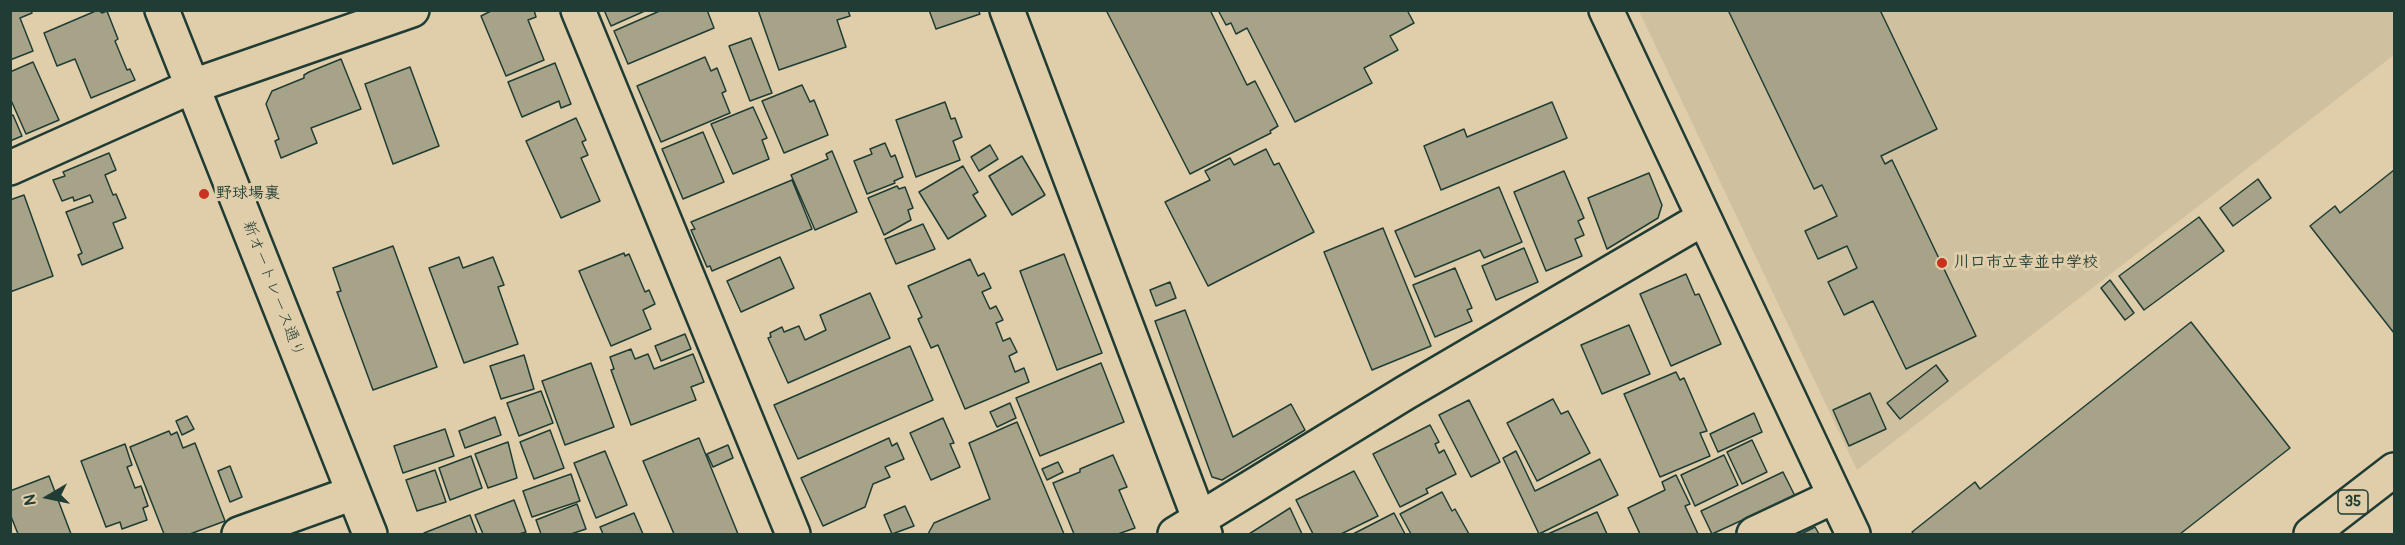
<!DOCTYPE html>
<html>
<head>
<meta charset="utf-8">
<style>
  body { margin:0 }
  #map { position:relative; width:2405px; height:545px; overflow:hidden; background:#e0ceab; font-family:Pangolin,sans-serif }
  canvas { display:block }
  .frame { position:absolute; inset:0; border:12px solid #1f3d34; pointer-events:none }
  .north { position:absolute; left:18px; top:467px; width:60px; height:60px; -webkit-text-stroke:4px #e0ceab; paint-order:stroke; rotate:261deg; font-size:16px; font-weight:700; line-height:24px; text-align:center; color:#1f3d34 }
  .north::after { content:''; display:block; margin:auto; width:21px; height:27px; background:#1f3d34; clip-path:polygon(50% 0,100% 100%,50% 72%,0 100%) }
</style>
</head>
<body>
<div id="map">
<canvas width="2405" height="545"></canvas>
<div class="frame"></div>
<div class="north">N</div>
</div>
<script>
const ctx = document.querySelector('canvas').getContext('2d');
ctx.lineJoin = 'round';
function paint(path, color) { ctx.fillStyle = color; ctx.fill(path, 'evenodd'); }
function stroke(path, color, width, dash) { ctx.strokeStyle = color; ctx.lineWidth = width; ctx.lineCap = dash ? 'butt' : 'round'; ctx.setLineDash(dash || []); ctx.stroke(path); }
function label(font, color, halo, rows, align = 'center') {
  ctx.font = font + ' Pangolin,"Klee One",sans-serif'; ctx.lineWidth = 6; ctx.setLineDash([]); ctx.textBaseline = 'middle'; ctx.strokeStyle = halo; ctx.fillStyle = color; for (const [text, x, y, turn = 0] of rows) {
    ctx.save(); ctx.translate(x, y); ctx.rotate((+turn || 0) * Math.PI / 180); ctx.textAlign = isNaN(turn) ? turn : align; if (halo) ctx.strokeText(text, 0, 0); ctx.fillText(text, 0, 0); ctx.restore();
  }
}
paint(new Path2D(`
  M 1639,11 L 2394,11 L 2394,55 L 1857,470 Z`), '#cfc1a0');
const building = new Path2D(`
  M 10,10 L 31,10 L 32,13 L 20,18 L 33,51 L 10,60 Z
  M 98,10 L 102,13 L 107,11 L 118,39 L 115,41 L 127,70 L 130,69 L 135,80 L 91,98 L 75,59 L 57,66 L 44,33 Z
  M 493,10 L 534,10 L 536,17 L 528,20 L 544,60 L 506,76 L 481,16 Z
  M 604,10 L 647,10 L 611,26 Z
  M 662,10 L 707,10 L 714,28 L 628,64 L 614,31 Z
  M 758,10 L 848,10 L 850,16 L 837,20 L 846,47 L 779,70 Z
  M 929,10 L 978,10 L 980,14 L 936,29 Z
  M 1106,10 L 1210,10 L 1247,85 L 1255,81 L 1278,126 L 1270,131 L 1271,133 L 1190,174 Z
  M 1218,10 L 1407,10 L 1414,23 L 1390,36 L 1398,50 L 1364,68 L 1372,83 L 1295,122 L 1247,28 L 1236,34 L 1231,23 L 1226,25 Z
  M 1728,10 L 1880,10 L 1937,129 L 1881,156 L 1885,164 L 1892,160 L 1976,336 L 1906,369 L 1873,301 L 1844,315 L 1828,282 L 1857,268 L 1847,246 L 1818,259 L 1805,231 L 1837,216 L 1822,185 L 1814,189 Z
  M 751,38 L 772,93 L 750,101 L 729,46 Z
  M 705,57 L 711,71 L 717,68 L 726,91 L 722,93 L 730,113 L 661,142 L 637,86 Z
  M 341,59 L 361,109 L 311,128 L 317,143 L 281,158 L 275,141 L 279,139 L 266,104 L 272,91 L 304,78 L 304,75 L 309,72 Z
  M 33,62 L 59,120 L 26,134 L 10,98 L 10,72 Z
  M 555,63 L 571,104 L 561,108 L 559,101 L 522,117 L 508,82 Z
  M 410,67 L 439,146 L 393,164 L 365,84 Z
  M 802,85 L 810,102 L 814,100 L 828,135 L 784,153 L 762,101 Z
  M 945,102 L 951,119 L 955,118 L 962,137 L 953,141 L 960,160 L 916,177 L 896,120 Z
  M 1552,102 L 1567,138 L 1441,190 L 1424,146 L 1464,129 L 1467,137 Z
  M 753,107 L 767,138 L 762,140 L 769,159 L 733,174 L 711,124 Z
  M 13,115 L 22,136 L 10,141 L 10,116 Z
  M 576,118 L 586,140 L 582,142 L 588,155 L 581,158 L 600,201 L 561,218 L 526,141 Z
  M 703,132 L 724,182 L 683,199 L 662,149 Z
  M 885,143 L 891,157 L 895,155 L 903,177 L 894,181 L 895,183 L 867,194 L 854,161 L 872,154 L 870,149 Z
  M 990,145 L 998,159 L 979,171 L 971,157 Z
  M 1266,149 L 1274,165 L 1279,163 L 1314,232 L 1208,286 L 1165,202 L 1210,180 L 1205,171 L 1230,158 L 1234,165 Z
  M 832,151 L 857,212 L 815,230 L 791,175 L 828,159 L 826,154 Z
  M 109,153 L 116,170 L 105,175 L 113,195 L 116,194 L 126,218 L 113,223 L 123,248 L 82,265 L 78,255 L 82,253 L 66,212 L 93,202 L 90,195 L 74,201 L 73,197 L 62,201 L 53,180 L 65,176 L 63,172 Z
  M 1022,156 L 1045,195 L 1012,215 L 989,176 Z
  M 963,166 L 978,192 L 973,195 L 986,216 L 948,239 L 919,192 Z
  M 2394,170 L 2394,333 L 2310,226 L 2335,206 L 2340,213 Z
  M 1564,171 L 1584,218 L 1578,221 L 1584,235 L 1575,239 L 1582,256 L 1546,271 L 1514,192 Z
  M 1649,173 L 1662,205 L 1658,218 L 1607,249 L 1588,198 Z
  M 2258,179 L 2271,198 L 2233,226 L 2220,208 Z
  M 792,180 L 812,229 L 712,271 L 710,266 L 707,267 L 691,230 L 695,229 L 691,222 Z
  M 897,186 L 899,189 L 905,187 L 913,208 L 908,210 L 911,220 L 884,235 L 868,198 Z
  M 1499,187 L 1522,242 L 1484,258 L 1480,250 L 1415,277 L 1395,231 Z
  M 24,195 L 53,276 L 10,292 L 10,200 Z
  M 2199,217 L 2224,251 L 2144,310 L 2119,276 Z
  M 923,224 L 935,249 L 896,264 L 885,239 Z
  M 1383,228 L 1431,346 L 1372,370 L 1324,252 Z
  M 393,246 L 437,367 L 373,390 L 337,292 L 341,291 L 333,268 Z
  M 1524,248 L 1538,282 L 1496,300 L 1482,266 Z
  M 624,253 L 625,256 L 629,254 L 645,292 L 649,290 L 655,304 L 643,310 L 651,329 L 611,346 L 579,271 Z
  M 1064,254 L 1102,353 L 1057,370 L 1020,271 Z
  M 459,257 L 463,268 L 493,257 L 504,285 L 498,287 L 518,344 L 464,363 L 429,268 Z
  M 780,257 L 794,288 L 741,312 L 727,281 Z
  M 970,259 L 978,276 L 984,273 L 991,288 L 982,292 L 990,309 L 996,306 L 1003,320 L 996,323 L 1003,341 L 1010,338 L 1017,352 L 1009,356 L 1015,372 L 1024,368 L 1029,382 L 965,409 L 938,345 L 931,348 L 918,319 L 922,317 L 908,286 Z
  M 1455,268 L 1472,308 L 1467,310 L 1472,321 L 1435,337 L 1413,285 Z
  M 1686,274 L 1695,295 L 1699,294 L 1721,344 L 1671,366 L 1640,294 Z
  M 2110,280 L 2134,313 L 2125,320 L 2101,288 Z
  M 1170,282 L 1176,298 L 1156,306 L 1150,290 Z
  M 870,293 L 890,338 L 788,383 L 768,338 L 771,337 L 770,333 L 782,327 L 784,332 L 799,326 L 805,340 L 826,330 L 820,315 Z
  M 1185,310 L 1233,437 L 1291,404 L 1305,430 L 1222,480 L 1212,477 L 1155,321 Z
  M 2191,322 L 2290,448 L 2180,534 L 1914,534 L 1912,532 L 1975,482 L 1980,489 Z
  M 1629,325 L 1650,374 L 1602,394 L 1581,345 Z
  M 685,334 L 691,349 L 661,361 L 655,346 Z
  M 910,346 L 933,400 L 798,459 L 774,405 Z
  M 631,349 L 635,359 L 648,354 L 654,369 L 693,354 L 704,382 L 691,387 L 696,400 L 631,425 L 611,370 L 614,369 L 610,357 Z
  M 524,355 L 534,389 L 501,399 L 490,366 Z
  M 591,363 L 614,427 L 565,445 L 542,381 Z
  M 1101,363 L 1124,422 L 1040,456 L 1016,398 Z
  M 1936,365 L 1948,381 L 1900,419 L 1887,403 Z
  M 1676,372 L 1680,380 L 1684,378 L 1707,431 L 1700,433 L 1710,456 L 1660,477 L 1624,394 Z
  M 541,391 L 553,423 L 519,436 L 507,403 Z
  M 1870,393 L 1886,429 L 1849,446 L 1833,410 Z
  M 1553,399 L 1561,414 L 1568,411 L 1590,453 L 1537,481 L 1507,423 Z
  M 1469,400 L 1500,462 L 1471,477 L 1439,415 Z
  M 1010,403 L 1016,418 L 997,427 L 990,412 Z
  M 1754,413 L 1762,432 L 1718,452 L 1710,434 Z
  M 187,416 L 194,429 L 182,435 L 176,421 Z
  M 495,417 L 501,435 L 465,448 L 459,431 Z
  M 943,418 L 954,443 L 950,444 L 960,467 L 931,480 L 910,433 Z
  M 1017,422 L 1064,534 L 928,534 L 934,523 L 990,499 L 969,443 Z
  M 1430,425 L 1439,442 L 1435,444 L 1439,453 L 1444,450 L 1456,474 L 1426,489 L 1428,493 L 1400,507 L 1373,454 Z
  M 445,429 L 454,456 L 403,473 L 394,446 Z
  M 550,430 L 564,468 L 534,479 L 520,442 Z
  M 169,431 L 171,435 L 177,432 L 183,448 L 195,443 L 225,521 L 190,534 L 164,534 L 130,447 Z
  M 699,438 L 738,534 L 674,534 L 643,461 Z
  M 889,438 L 892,446 L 897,443 L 904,459 L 885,467 L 890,477 L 873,484 L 865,507 L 823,526 L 801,478 Z
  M 1752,440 L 1767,472 L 1742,484 L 1727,452 Z
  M 508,442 L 517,478 L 488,488 L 475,454 Z
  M 125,444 L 132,465 L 127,467 L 135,488 L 141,486 L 148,506 L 143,508 L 147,520 L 122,529 L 120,522 L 106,527 L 81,461 Z
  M 728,445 L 733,458 L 713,467 L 707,454 Z
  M 605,451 L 627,505 L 596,518 L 574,463 Z
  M 1516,451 L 1535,491 L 1600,459 L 1618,495 L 1539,534 L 1503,458 Z
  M 1113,455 L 1127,487 L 1119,490 L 1135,528 L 1118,534 L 1074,534 L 1053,483 L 1080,472 L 1080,469 Z
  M 1724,455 L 1738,485 L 1695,506 L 1681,475 Z
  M 471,456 L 482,488 L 450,500 L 439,468 Z
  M 1058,462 L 1063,472 L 1047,480 L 1042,469 Z
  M 230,466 L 242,497 L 230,502 L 218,471 Z
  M 435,470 L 446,502 L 417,511 L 406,480 Z
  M 1354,471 L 1378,516 L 1341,534 L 1313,534 L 1296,500 Z
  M 1783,472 L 1795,496 L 1712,534 L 1701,511 Z
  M 571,474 L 580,501 L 532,517 L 523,491 Z
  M 1676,475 L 1690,504 L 1685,506 L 1698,534 L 1640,534 L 1628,508 L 1665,490 L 1662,482 Z
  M 49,476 L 71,534 L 18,534 L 10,514 L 10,491 Z
  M 1442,492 L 1452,511 L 1455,509 L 1469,534 L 1411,534 L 1400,514 Z
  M 514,500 L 526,532 L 519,534 L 483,534 L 475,515 Z
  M 577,504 L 586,529 L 571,534 L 541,534 L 536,520 Z
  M 905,506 L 914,526 L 892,534 L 884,515 Z
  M 1290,508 L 1302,534 L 1249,534 Z
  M 1597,512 L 1607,534 L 1548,534 Z
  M 634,513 L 643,534 L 603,534 L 600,527 Z
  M 1394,513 L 1405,534 L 1353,534 Z
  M 470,515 L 477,534 L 424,534 L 424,533 Z
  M 1815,527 L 1819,534 L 1801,534 Z`);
paint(building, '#a7a388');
stroke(building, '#1f3d34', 1.5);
const minor = new Path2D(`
  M 162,10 L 370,534
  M 578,10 L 793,534
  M 1007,10 L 1205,534
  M 1606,10 L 1853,534
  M 10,168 L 193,86 L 412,10
  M 239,534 L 353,493
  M 1175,534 L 1405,393 L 1704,218
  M 1754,534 L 1835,496`);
const major = new Path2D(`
  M 2311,534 L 2394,470`);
stroke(minor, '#1f3d34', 38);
stroke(major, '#1f3d34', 38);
stroke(minor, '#e0ceab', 33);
stroke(major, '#e0ceab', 33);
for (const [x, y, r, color] of [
  [204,194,6,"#c8321e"],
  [1942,263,6,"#c8321e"]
]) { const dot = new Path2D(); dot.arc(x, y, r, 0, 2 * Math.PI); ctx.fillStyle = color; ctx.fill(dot); stroke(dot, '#e0ceab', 2); }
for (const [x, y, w] of [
  [2353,502,30]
]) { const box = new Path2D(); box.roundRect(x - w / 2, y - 12, w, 24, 4.5); ctx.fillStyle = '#e0ceab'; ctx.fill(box); stroke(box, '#1f3d34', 1.5); }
label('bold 15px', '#1f3d34', null, [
  ["35",2353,502]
]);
label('bold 16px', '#1f3d34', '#e0ceab', [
  ["野球場裏",216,194],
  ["川口市立幸並中学校",1954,263]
], 'left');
label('16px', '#1f3d34', '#e0ceab', [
  ["新オートレース通り",273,289,69]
]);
</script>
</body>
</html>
